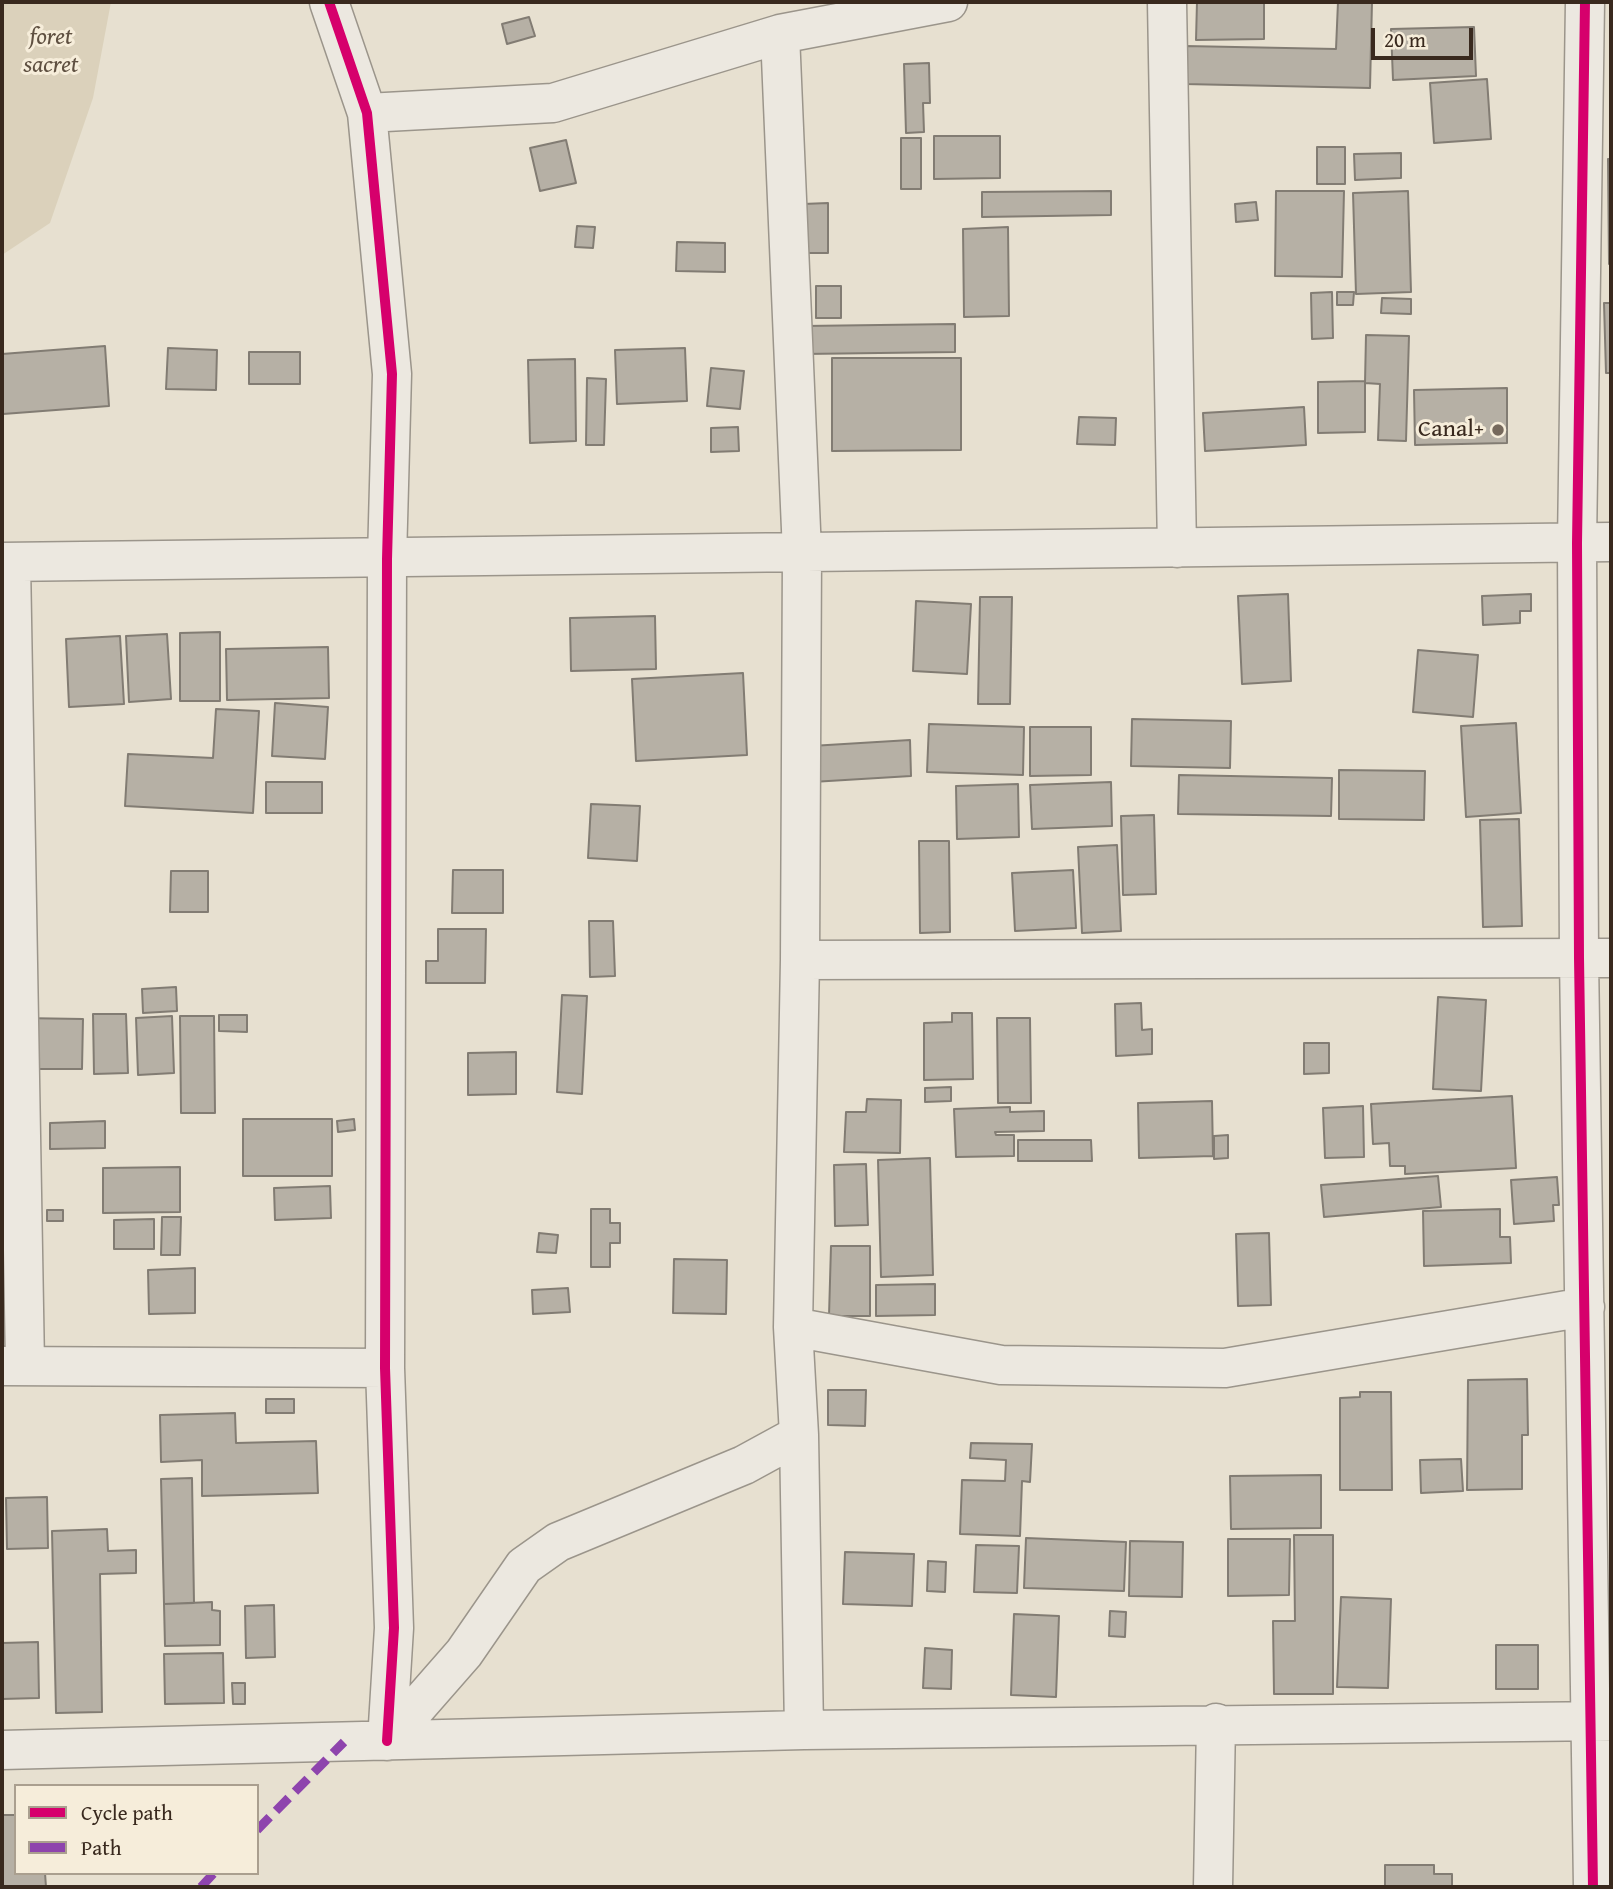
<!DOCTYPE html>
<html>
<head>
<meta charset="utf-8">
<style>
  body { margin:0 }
  #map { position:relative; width:1613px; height:1889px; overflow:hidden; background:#e7e0d0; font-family:"Gentium Book Plus",serif }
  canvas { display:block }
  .frame { position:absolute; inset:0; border:4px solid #39291e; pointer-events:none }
  .legend { position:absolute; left:14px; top:1784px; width:245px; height:91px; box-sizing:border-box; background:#f6edda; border:2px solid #aa9f8f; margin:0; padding:9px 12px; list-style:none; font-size:21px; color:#39291e }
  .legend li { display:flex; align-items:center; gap:14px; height:35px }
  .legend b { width:35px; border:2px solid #aa9f8f }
  .scale { position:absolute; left:1371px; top:28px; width:102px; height:32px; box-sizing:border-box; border:4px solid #39291e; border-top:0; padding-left:9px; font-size:21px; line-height:24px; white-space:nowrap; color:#39291e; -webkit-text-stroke:5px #f6edda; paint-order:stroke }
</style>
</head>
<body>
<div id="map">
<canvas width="1613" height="1889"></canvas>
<div class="frame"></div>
<ul class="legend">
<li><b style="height:9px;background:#d6006c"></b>Cycle path</li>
<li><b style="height:9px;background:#8e44ad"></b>Path</li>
</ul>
<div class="scale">20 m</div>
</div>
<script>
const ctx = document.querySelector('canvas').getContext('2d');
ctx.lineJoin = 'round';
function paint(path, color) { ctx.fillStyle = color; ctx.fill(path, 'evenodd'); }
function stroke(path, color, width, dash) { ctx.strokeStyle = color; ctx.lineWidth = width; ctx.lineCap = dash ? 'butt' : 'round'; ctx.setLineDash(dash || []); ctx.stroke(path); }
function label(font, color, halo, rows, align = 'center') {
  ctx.font = font + ' "Gentium Book Plus",serif'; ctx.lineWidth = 6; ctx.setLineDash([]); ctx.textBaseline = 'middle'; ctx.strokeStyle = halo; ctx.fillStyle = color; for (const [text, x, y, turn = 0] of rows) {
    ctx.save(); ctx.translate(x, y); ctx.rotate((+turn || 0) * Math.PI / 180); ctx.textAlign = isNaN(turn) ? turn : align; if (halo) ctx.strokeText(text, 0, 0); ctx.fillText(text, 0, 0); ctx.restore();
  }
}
paint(new Path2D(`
  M 2,2 L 111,2 L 93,98 L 50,223 L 2,255 Z`), '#dbd1bb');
const building = new Path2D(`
  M 1197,2 L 1264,2 L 1264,39 L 1196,40 Z
  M 1338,2 L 1372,2 L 1370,88 L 1184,84 L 1185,46 L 1336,49 Z
  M 529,17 L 535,36 L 507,44 L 502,24 Z
  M 1474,27 L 1476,76 L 1393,80 L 1391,29 Z
  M 929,63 L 930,103 L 923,103 L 924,132 L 906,133 L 904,64 Z
  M 1487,79 L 1491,139 L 1434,143 L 1430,83 Z
  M 934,136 L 1000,136 L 1000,178 L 934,179 Z
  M 901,138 L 921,138 L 921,189 L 901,189 Z
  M 566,140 L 576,183 L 540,191 L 530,148 Z
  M 1317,147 L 1345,147 L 1345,184 L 1317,184 Z
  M 1401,153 L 1401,178 L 1355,180 L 1354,154 Z
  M 1608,159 L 1611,159 L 1611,264 L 1609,264 Z
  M 1111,191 L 1111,215 L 982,217 L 982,192 Z
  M 1276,191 L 1344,191 L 1342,277 L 1275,276 Z
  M 1408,191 L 1411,292 L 1356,294 L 1353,193 Z
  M 1256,202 L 1258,220 L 1236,222 L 1235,204 Z
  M 828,203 L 828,253 L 803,253 L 803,204 Z
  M 577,226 L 595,227 L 593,248 L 575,247 Z
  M 1008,227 L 1009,316 L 964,317 L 963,229 Z
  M 677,242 L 725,243 L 725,272 L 676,271 Z
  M 816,286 L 841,286 L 841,318 L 816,318 Z
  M 1332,292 L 1333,338 L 1312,339 L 1311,293 Z
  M 1337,292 L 1354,292 L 1353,305 L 1337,305 Z
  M 1382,298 L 1411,299 L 1411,314 L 1381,313 Z
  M 1604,303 L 1611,303 L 1611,373 L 1606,373 Z
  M 955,324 L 955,352 L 804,354 L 804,326 Z
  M 1366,335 L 1409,336 L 1406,441 L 1378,440 L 1380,384 L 1365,383 Z
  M 105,346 L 109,406 L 3,414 L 2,354 Z
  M 168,348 L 217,350 L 216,390 L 166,389 Z
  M 685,348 L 687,401 L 617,404 L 615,350 Z
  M 249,352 L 300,352 L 300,384 L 249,384 Z
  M 832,358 L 961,358 L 961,450 L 832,451 Z
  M 575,359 L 576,441 L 530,443 L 528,360 Z
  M 711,368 L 744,371 L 740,409 L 707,406 Z
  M 587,378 L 606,379 L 604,445 L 586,445 Z
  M 1365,381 L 1365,432 L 1318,433 L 1318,382 Z
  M 1507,388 L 1507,443 L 1415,445 L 1414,390 Z
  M 1304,407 L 1306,445 L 1205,451 L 1203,413 Z
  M 1079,417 L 1116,418 L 1115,445 L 1077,444 Z
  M 738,427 L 739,451 L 711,452 L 711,428 Z
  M 1288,594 L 1291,681 L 1242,684 L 1238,596 Z
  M 1531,594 L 1531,611 L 1520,611 L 1520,623 L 1483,625 L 1482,596 Z
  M 980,597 L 1012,597 L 1010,704 L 978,704 Z
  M 916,601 L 971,604 L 967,674 L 913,671 Z
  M 655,616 L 656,669 L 571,671 L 570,618 Z
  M 220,632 L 220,701 L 180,701 L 180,633 Z
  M 167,634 L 171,699 L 129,702 L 126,636 Z
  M 120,636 L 124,704 L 69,707 L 66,639 Z
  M 328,647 L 329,698 L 227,700 L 226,649 Z
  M 1418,650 L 1478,655 L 1473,717 L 1413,712 Z
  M 743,673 L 747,755 L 636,761 L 632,679 Z
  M 275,703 L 328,707 L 325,759 L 272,756 Z
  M 216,709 L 259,711 L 253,813 L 125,806 L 128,754 L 213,758 Z
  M 1132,719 L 1231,721 L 1230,768 L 1131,766 Z
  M 1516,723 L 1521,813 L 1466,817 L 1461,726 Z
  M 929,724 L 1024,727 L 1023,775 L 927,772 Z
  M 1030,727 L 1091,727 L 1091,775 L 1030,776 Z
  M 910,740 L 911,776 L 812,782 L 811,746 Z
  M 1339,770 L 1425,771 L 1424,820 L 1339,819 Z
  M 1179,775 L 1332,778 L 1331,816 L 1178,814 Z
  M 266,782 L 322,782 L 322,813 L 266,813 Z
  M 1111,782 L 1112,826 L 1032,829 L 1030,785 Z
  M 1018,784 L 1019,837 L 957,839 L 956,786 Z
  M 591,804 L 640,806 L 637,861 L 588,858 Z
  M 1154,815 L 1156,894 L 1123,895 L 1121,816 Z
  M 1519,819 L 1522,926 L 1483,927 L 1480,820 Z
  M 919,841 L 949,841 L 950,932 L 920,933 Z
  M 1117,845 L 1121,931 L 1082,933 L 1078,847 Z
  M 453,870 L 503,870 L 503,913 L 452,913 Z
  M 1073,870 L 1076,928 L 1015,931 L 1012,873 Z
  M 171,871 L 208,871 L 208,912 L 170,912 Z
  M 589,921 L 613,921 L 615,976 L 590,977 Z
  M 438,929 L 486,929 L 485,983 L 426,983 L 426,961 L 438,961 Z
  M 176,987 L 177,1011 L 143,1013 L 142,989 Z
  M 562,995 L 587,996 L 582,1094 L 557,1092 Z
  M 1438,997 L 1486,1000 L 1481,1091 L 1433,1089 Z
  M 1141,1003 L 1142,1030 L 1152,1029 L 1152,1054 L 1116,1056 L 1115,1004 Z
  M 952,1013 L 972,1013 L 973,1079 L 924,1080 L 924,1023 L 952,1022 Z
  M 93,1014 L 126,1014 L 128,1073 L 94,1074 Z
  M 219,1015 L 247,1015 L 247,1032 L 219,1031 Z
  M 172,1016 L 174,1073 L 138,1075 L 136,1018 Z
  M 180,1016 L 214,1016 L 215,1113 L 181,1113 Z
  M 21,1018 L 83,1019 L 82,1069 L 38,1069 Z
  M 997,1018 L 1030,1018 L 1031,1103 L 998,1103 Z
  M 1304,1043 L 1329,1043 L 1329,1073 L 1304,1074 Z
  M 516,1052 L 516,1094 L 468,1095 L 468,1053 Z
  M 951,1087 L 951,1101 L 925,1102 L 925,1088 Z
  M 1512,1096 L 1516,1168 L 1405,1174 L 1405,1166 L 1390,1166 L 1389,1143 L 1373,1144 L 1371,1104 Z
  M 867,1099 L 901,1100 L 900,1153 L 844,1152 L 846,1112 L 866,1112 Z
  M 1212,1101 L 1213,1156 L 1139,1158 L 1138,1103 Z
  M 1363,1106 L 1364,1157 L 1325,1158 L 1323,1108 Z
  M 1010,1107 L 1010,1112 L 1044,1111 L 1044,1131 L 995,1132 L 996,1135 L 1014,1135 L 1014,1156 L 956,1157 L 954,1109 Z
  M 243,1119 L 332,1119 L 332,1176 L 243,1176 Z
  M 354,1119 L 355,1130 L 338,1132 L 337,1121 Z
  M 105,1121 L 105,1148 L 50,1149 L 50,1123 Z
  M 1228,1135 L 1228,1158 L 1214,1159 L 1214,1136 Z
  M 1018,1140 L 1091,1140 L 1092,1161 L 1018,1161 Z
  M 930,1158 L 933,1275 L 881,1277 L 878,1160 Z
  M 866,1164 L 868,1225 L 835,1226 L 834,1165 Z
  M 180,1167 L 180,1212 L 103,1213 L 103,1168 Z
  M 1438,1176 L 1441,1207 L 1324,1217 L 1321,1185 Z
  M 1557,1177 L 1559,1205 L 1553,1205 L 1554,1221 L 1514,1224 L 1511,1180 Z
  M 330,1186 L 331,1218 L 275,1220 L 274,1188 Z
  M 591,1209 L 610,1209 L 610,1223 L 620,1223 L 620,1243 L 610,1243 L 610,1267 L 591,1267 Z
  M 1500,1209 L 1500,1237 L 1510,1237 L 1511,1263 L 1424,1266 L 1423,1211 Z
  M 47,1210 L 63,1210 L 63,1221 L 47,1221 Z
  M 162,1217 L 181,1217 L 180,1255 L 161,1255 Z
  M 154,1219 L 154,1249 L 114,1249 L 114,1220 Z
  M 539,1233 L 558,1235 L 556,1253 L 537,1252 Z
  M 1269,1233 L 1271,1305 L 1238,1306 L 1236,1234 Z
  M 831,1246 L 870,1246 L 870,1316 L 829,1316 Z
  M 674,1259 L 727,1260 L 726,1314 L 673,1313 Z
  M 195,1268 L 195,1313 L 149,1314 L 148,1270 Z
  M 935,1284 L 935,1315 L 876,1316 L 876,1285 Z
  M 568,1288 L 570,1312 L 533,1314 L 532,1290 Z
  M 1527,1379 L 1528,1435 L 1522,1435 L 1522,1489 L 1467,1490 L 1468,1380 Z
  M 828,1390 L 866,1390 L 865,1426 L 828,1425 Z
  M 1360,1392 L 1391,1392 L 1392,1490 L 1340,1490 L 1340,1398 L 1360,1397 Z
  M 266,1399 L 294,1399 L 294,1413 L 266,1413 Z
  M 235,1413 L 236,1443 L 316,1441 L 318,1493 L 202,1496 L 202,1460 L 161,1462 L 160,1415 Z
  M 971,1443 L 1032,1444 L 1030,1482 L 1022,1481 L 1020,1536 L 960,1534 L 962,1480 L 1005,1481 L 1006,1460 L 970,1458 Z
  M 1461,1459 L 1463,1491 L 1421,1493 L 1420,1460 Z
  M 1321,1475 L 1321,1528 L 1231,1529 L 1230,1476 Z
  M 192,1478 L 194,1603 L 164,1604 L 161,1479 Z
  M 47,1497 L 48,1548 L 7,1549 L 6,1498 Z
  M 107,1529 L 108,1551 L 136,1550 L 136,1573 L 100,1574 L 102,1712 L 56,1713 L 52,1531 Z
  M 1294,1535 L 1333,1535 L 1333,1694 L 1274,1694 L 1273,1621 L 1295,1621 Z
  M 1026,1538 L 1126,1542 L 1124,1591 L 1024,1588 Z
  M 1228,1539 L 1290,1539 L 1289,1595 L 1228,1596 Z
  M 1130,1541 L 1183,1542 L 1182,1597 L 1129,1596 Z
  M 976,1545 L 1019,1546 L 1017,1593 L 974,1592 Z
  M 845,1552 L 914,1554 L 912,1606 L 843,1604 Z
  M 928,1561 L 946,1562 L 945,1592 L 927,1591 Z
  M 1341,1597 L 1391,1599 L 1388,1688 L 1337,1687 Z
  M 212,1602 L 212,1610 L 220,1611 L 220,1645 L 165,1646 L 164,1604 Z
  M 274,1605 L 275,1657 L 246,1658 L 245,1606 Z
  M 1110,1611 L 1126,1612 L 1125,1637 L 1109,1636 Z
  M 1014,1614 L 1059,1616 L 1056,1697 L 1011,1695 Z
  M 38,1642 L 39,1698 L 2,1699 L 2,1643 Z
  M 1496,1645 L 1538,1645 L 1538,1689 L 1496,1689 Z
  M 925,1648 L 952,1650 L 951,1689 L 923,1688 Z
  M 223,1653 L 224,1703 L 165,1704 L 164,1654 Z
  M 232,1683 L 245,1683 L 245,1704 L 233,1704 Z
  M 2,1815 L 16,1815 L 16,1873 L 45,1873 L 46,1887 L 2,1887 Z
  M 1385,1865 L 1434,1865 L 1434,1874 L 1452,1874 L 1452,1887 L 1385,1887 Z`);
paint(building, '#b6b0a5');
stroke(building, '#827c73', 2);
const street = new Path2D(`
  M 329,2 L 367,113 L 392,374 L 387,559 L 385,1368 L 394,1628 L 387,1741
  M 1167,2 L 1177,548
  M 1585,2 L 1577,543 L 1579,958 L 1593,1887
  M 780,34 L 802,553 L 800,960 L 793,1327 L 799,1435 L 804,1730
  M 367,113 L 553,103 L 780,34 L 948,2
  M 2,562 L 1611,542
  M 11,562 L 25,1365
  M 800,960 L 1611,958
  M 793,1327 L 1001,1365 L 1225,1368 L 1585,1307
  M 2,1366 L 385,1368
  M 387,1741 L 464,1653 L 524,1566 L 558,1542 L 744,1465 L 799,1435
  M 2,1750 L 804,1730 L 1611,1721
  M 1213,1887 L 1216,1723`);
stroke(street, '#9b958b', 41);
stroke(street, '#ece8e0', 38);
stroke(new Path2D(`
  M 257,1830 L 344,1742
  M 201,1887 L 214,1873`), '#8e44ad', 9, [18, 9]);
stroke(new Path2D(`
  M 329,2 L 367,113 L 392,374 L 387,559 L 385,1368 L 394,1628 L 387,1741
  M 1585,2 L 1577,543 L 1579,958 L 1593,1887`), '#d6006c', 10);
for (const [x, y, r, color] of [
  [1498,430,7,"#76695c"]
]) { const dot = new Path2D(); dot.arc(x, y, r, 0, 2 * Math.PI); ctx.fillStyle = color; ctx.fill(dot); stroke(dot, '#f6edda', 2.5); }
label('italic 24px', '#5f5041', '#f6edda', [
  ["foret",51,38],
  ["sacret",51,66]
]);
label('24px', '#39291e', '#f6edda', [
  ["Canal+",1484,430]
], 'right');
</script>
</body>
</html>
